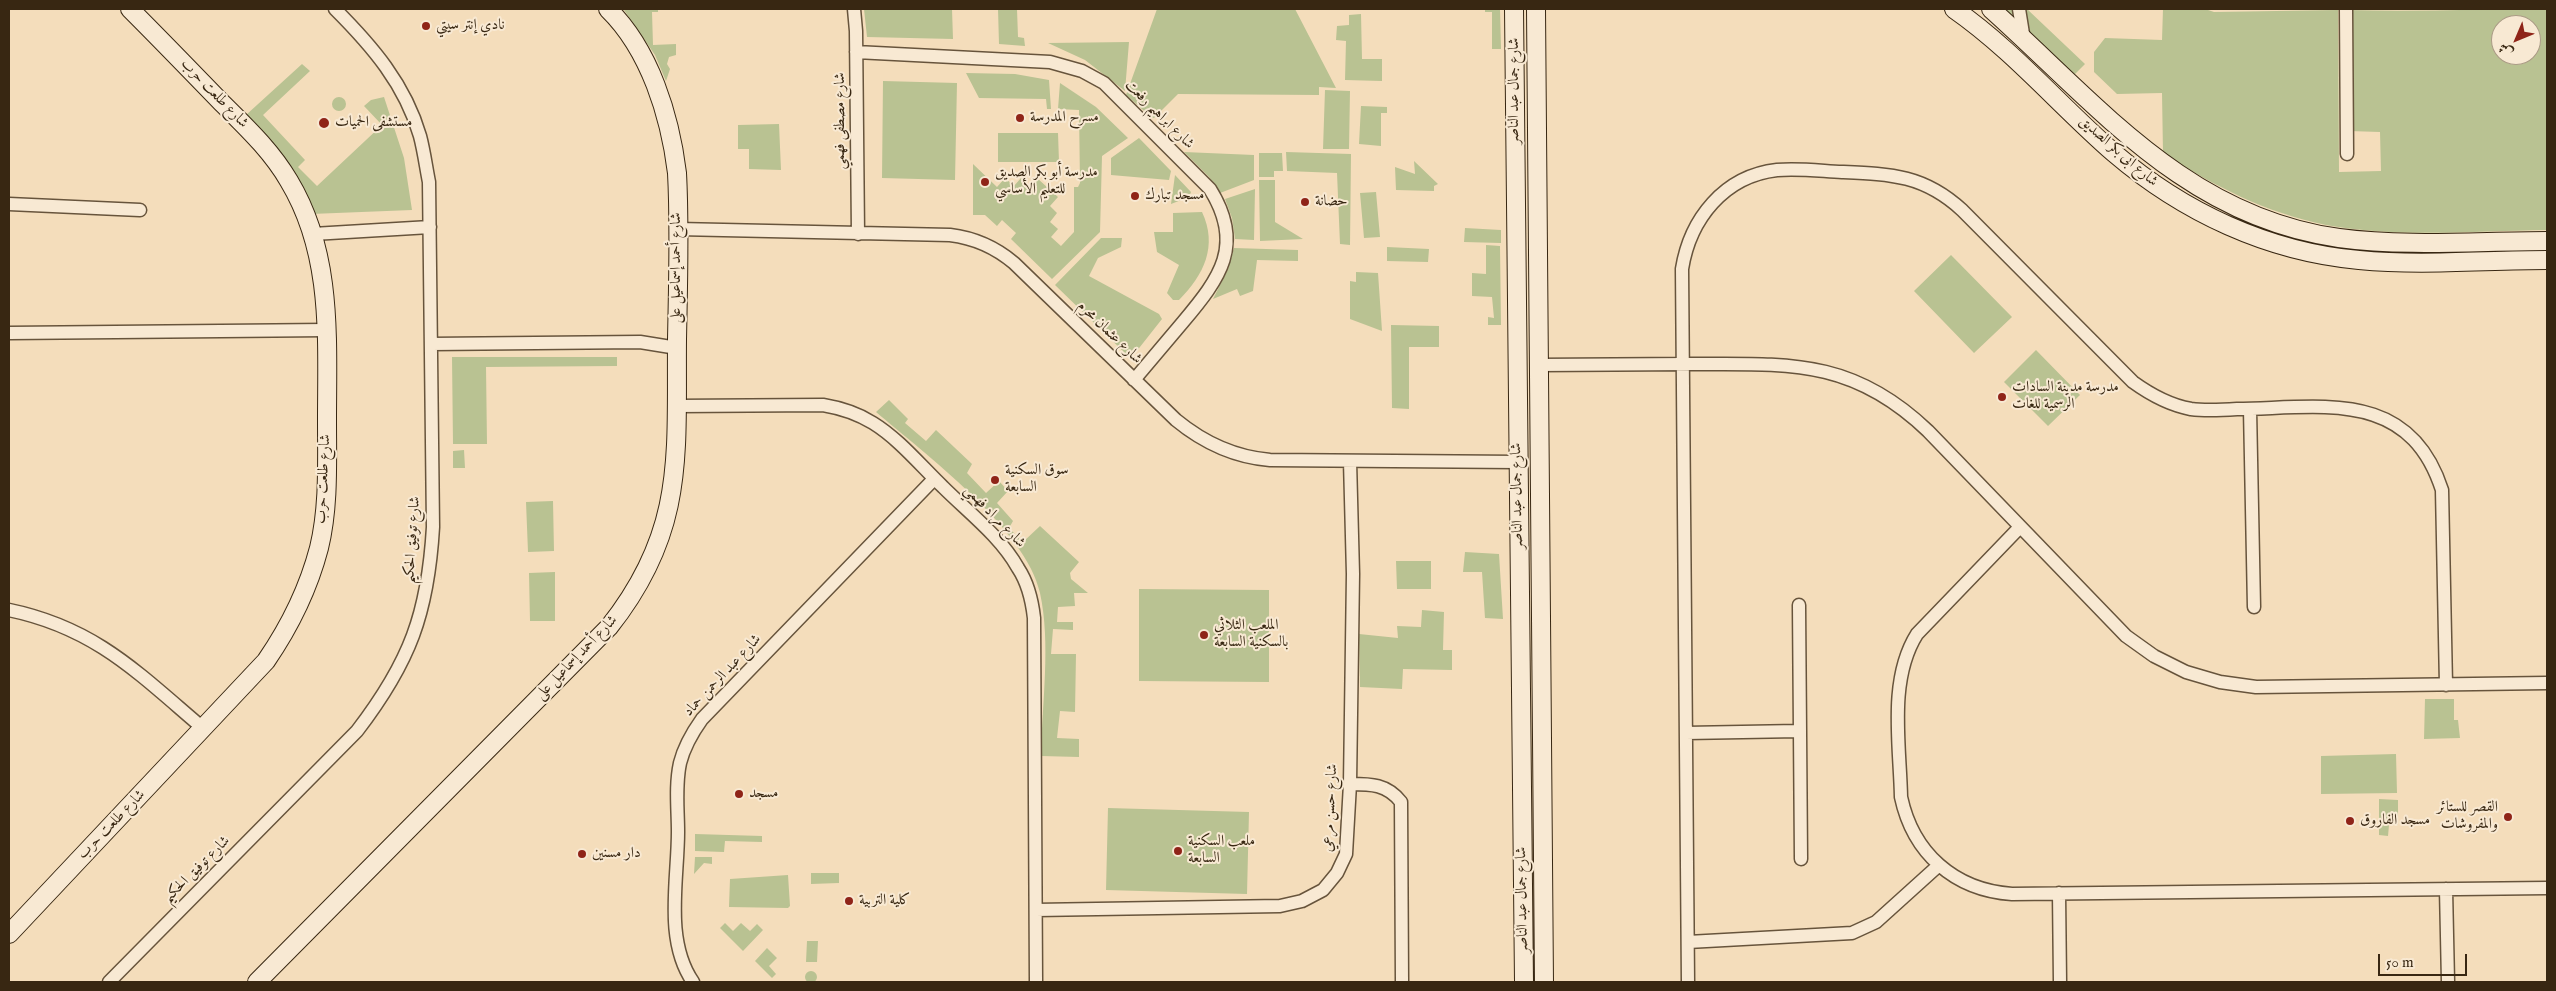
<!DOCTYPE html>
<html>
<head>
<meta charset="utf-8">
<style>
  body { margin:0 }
  #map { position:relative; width:2556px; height:991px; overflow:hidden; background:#f4ddbb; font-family:"IM FELL English",Amiri,serif }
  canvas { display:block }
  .frame { position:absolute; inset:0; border:10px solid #382712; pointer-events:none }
  .north { position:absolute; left:2491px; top:15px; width:50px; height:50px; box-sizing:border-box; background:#f8e9d3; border:1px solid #ab9b86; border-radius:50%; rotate:225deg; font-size:14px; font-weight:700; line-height:20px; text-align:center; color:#382712 }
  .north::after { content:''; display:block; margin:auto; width:18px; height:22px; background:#8f2418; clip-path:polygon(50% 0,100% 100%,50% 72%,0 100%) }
  .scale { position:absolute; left:2378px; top:954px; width:89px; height:22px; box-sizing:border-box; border:2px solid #382712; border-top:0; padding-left:6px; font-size:15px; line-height:18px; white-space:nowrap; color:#382712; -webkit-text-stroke:4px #f8e9d3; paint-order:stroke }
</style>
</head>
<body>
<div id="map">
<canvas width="2556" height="991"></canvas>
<div class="frame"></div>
<div class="north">ش</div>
<div class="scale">50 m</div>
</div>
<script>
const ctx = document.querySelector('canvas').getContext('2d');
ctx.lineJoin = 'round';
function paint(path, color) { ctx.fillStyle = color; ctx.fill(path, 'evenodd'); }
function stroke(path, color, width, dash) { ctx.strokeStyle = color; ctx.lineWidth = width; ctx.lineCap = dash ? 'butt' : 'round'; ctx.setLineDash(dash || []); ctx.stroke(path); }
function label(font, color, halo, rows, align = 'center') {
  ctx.font = font + ' "IM FELL English",Amiri,serif'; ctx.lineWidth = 4; ctx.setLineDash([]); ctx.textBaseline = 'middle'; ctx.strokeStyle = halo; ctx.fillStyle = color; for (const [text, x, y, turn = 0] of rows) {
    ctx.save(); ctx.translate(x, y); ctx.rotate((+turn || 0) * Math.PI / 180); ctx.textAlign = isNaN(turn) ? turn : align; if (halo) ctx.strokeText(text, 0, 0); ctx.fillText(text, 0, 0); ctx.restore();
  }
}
paint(new Path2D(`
  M 627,9 L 658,9 L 658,12 L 652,12 L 653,45 L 676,44 L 676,55 L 669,57 L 667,64 L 670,69 L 666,81 L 655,55 L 624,10 Z
  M 864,9 L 952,9 L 953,39 L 867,37 Z
  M 998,9 L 1017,9 L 1018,37 L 1024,38 L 1025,46 L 999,44 Z
  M 1157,9 L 1295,9 L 1336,88 L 1319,87 L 1319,95 L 1178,94 L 1154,118 L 1151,117 L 1126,95 Z
  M 1485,9 L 1500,9 L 1501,49 L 1492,49 L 1492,12 L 1485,12 Z
  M 2005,9 L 2027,9 L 2085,64 L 2074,75 Z
  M 2163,9 L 2205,9 L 2214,12 L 2338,10 L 2339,172 L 2381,171 L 2380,132 L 2349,131 L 2348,10 C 2414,12 2481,9 2547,9 L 2547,230 C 2476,231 2396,238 2326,225 C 2267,213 2213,186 2163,153 L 2162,93 L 2117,94 L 2094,72 L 2094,52 L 2105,38 L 2162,40 ZM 2501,25 L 2531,25 L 2531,55 L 2501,55 Z
  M 1361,14 L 1362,59 L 1382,59 L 1382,81 L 1345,80 L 1346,41 L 1336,40 L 1337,26 L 1349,25 L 1349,15 Z
  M 1129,42 L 1125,91 L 1085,60 L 1048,43 Z
  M 302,64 L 310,71 L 263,115 L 305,160 L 298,167 L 317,186 L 382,125 L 364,106 L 371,100 L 384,97 L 404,158 L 412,210 L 311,214 L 282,156 L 246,115 Z
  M 966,73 L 1015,74 L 1049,80 L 1051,109 L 1047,109 L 1046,99 L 979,98 Z
  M 883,81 L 957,83 L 955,180 L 882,178 Z
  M 1060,83 L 1096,107 L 1128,138 L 1102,156 L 1100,232 L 1052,279 L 1011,239 L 1016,233 L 1002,220 L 997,226 L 985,215 L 973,215 L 973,164 L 997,187 L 1005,178 L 1014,186 L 1021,178 L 1030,186 L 1037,178 L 1058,197 L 1050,206 L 1057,213 L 1050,222 L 1058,229 L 1051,237 L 1061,246 L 1074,232 L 1074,187 L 1078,187 L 1080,183 L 1079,110 L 1058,109 Z
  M 1325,90 L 1350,91 L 1349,149 L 1323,149 Z
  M332 104a7 7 0 1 1 14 0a7 7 0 1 1-14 0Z
  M 1361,106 L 1387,107 L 1387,113 L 1381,113 L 1381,146 L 1359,144 Z
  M 779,124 L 781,170 L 749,169 L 749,149 L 738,149 L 738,125 Z
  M 998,133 L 1058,133 L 1059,162 L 998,162 Z
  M 1139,138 L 1171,171 L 1169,180 L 1111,175 L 1111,158 Z
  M 1184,152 L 1254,155 L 1254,180 L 1220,193 L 1209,177 Z
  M 1286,152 L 1351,154 L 1350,245 L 1340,244 L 1337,173 L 1287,171 Z
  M 1259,153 L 1282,153 L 1283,171 L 1274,171 L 1274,177 L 1259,177 Z
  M 1414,161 L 1438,184 L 1434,186 L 1434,191 L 1396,190 L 1395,167 L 1415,174 Z
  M 1175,175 L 1191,192 L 1189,197 L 1171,204 Z
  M 1259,180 L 1275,180 L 1275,222 L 1303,239 L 1260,241 Z
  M 1255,189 L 1254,240 L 1235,239 L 1232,218 L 1225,199 Z
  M 1376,192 L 1380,237 L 1364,238 L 1360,193 Z
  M 1202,212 C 1218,246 1204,275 1179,300 L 1173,300 L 1167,293 L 1179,265 L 1157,252 L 1154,232 L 1173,232 L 1173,213 Z
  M 1465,228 L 1501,230 L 1501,243 L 1464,242 Z
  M 1101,238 L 1122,238 L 1121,247 L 1098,258 L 1089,276 L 1159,314 L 1162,319 L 1136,352 L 1127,355 L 1055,285 Z
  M 1486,245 L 1500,246 L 1501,325 L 1488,325 L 1488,317 L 1494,318 L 1492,297 L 1472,296 L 1472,273 L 1486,274 Z
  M 1387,247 L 1429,249 L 1428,262 L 1387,261 Z
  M 1234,248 L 1298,250 L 1298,261 L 1257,260 L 1253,291 L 1240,296 L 1237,289 L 1213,299 L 1228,269 Z
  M 1951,255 L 2012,317 L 1974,353 L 1914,291 Z
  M 1356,272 L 1378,273 L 1382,331 L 1350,319 L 1350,281 L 1356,282 Z
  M 1391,325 L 1439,326 L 1439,347 L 1409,347 L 1409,409 L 1392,408 Z
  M 2036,350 L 2080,395 L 2048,426 L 2004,382 Z
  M 452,357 L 617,357 L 617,366 L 486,367 L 487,444 L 453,444 Z
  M 889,400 L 908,419 L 905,423 L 926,441 L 936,430 L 972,464 L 967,473 L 986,493 L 999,481 L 1008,491 L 997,503 L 1013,521 L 1009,528 L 1023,542 L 1040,526 L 1079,562 L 1070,573 L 1071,579 L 1088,593 L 1074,593 L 1075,606 L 1058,607 L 1057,622 L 1073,622 L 1073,630 L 1053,629 L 1051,654 L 1076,654 L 1075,712 L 1060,711 L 1057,738 L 1079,739 L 1079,757 L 1041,756 C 1042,704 1051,643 1040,593 C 1027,530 924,453 876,412 Z
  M 464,450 L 465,468 L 453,468 L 453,451 Z
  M 553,501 L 554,551 L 528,552 L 526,502 Z
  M 1465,552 L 1499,554 L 1503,619 L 1485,618 L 1482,572 L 1463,572 Z
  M 1396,561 L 1431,561 L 1431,589 L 1397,589 Z
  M 555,572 L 555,621 L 530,621 L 529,573 Z
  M 1139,589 L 1269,590 L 1269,682 L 1139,681 Z
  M 1422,610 L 1444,612 L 1443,650 L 1452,650 L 1452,670 L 1403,669 L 1402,689 L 1360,687 L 1359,634 L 1398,638 L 1397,626 L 1421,627 Z
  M 2425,699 L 2454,699 L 2454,720 L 2458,720 L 2460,738 L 2424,739 Z
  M 2396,754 L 2397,793 L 2321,794 L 2321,756 Z
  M 2379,799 L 2398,800 L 2398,825 L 2389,825 L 2388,836 L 2379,835 Z
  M 1108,808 L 1249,812 L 1247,894 L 1106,890 Z
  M 695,834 L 762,836 L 762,842 L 725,841 L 724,852 L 695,851 Z
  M 695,857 L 712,857 L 712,864 L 704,863 L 694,874 Z
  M 811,873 L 839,873 L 839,883 L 811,884 Z
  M 788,875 L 790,906 L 788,908 L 729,907 L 730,879 Z
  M 725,923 L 733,931 L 741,923 L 750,931 L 757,924 L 763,930 L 743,951 L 720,928 Z
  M 807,941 L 818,941 L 817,962 L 806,962 Z
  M 767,948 L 777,958 L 769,966 L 776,974 L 772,978 L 755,961 Z
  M805 977a6 6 0 1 1 12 0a6 6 0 1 1-12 0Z`), '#b9c292');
const street = new Path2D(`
  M 854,9 L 856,31 L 858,234
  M 2019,9 L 2024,40
  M 2346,9 L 2347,154
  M 856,52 L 1050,62 L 1082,71 L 1104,83 L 1210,189 C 1245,245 1220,278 1183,322 C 1167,341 1150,361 1134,380
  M 9,204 L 140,210
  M 678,229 L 950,235 C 975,238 995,247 1014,263 L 1176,420 C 1204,443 1234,457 1270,460 L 1518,462
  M 313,234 L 430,227
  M 9,333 L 327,330
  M 431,344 L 640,342 L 677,348
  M 1538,365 C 1589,365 1639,364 1690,364 C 1788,364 1852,358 1928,431 L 2126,636 L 2154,656 L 2186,672 L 2220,682 L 2256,687 L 2547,683
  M 677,406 L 823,405 C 841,408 857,413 873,423 C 899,439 921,466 943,487 C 968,512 1000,536 1018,568 C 1028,583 1032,600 1034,618 L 1036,982
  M 2250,409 L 2254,607
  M 2020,527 L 1917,634 C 1888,680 1900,745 1901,797 C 1913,853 1954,890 2012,894 L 2547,888
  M 1799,605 L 1801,859
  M 9,610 C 96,628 139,674 204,729
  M 1686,733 L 1798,731
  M 1350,784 C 1371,784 1387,784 1401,802 L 1402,982
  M 2446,889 L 2448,982
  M 2059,893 L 2060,982
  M 1036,910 L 1280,906 L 1302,901 L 1323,890 L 1337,873 L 1346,854 L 1350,784 L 1353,574 L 1350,461
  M 1688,942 L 1852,933 L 1876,922 L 1938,866
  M 109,982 L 357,731 C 410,662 428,613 433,527 L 429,182 C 426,167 424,151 420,136 C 405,84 372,46 335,9
  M 693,982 C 664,940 678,880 678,832 C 678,809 675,786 680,763 C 684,747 692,733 702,719 L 934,479
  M 1688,982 L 1682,269 C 1690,219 1724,176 1777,170 C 1798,168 1821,171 1842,172 C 1891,174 1924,175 1962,210 L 2133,382 C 2151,395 2169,405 2191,409 C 2206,411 2222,410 2237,409 C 2322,408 2409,388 2442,490 L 2446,685`);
const secondary = new Path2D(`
  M 1514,9 L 1524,982
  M 1536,9 L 1544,982
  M 1954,9 C 2013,50 2060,106 2114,153 C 2183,212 2268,252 2359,260 C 2421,266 2485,260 2547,260
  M 1991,9 C 2098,105 2187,217 2339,238 C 2407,247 2478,241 2547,241
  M 9,934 L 266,661 C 290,626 308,590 319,548 C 329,507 327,463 327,420 C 327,338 333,254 289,181 C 271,150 245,126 220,101 C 190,70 160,39 130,9
  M 257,982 L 609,627 C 686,530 676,455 677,340 C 678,284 680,228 677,173 C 670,116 650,50 608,9`);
stroke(street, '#67543c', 15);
stroke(secondary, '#382712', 20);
stroke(street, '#f8e9d3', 12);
stroke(secondary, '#f8e9d3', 18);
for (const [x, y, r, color] of [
  [426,26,5,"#8f2418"],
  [1020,118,5,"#8f2418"],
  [324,123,6,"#8f2418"],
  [985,182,5,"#8f2418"],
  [1135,196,5,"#8f2418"],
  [1305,202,5,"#8f2418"],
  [2002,397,5,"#8f2418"],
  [995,480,5,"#8f2418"],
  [1204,635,5,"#8f2418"],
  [739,794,5,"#8f2418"],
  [2508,817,5,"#8f2418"],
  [2350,821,5,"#8f2418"],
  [1178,851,5,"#8f2418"],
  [582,854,5,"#8f2418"],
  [849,901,5,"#8f2418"]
]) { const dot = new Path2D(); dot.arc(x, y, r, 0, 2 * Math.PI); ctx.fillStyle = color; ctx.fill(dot); stroke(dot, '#f8e9d3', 2); }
label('15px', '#382712', '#f8e9d3', [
  ["نادي إنتر سيتي",436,26],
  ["مسرح المدرسة",1030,118],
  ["مستشفى الحميات",335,123],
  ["مدرسة أبو بكر الصديق",995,173],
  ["للتعليم الأساسي",995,190],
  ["مسجد تبارك",1145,196],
  ["حضانة",1315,202],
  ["مدرسة مدينة السادات",2012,388],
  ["الرسمية للغات",2012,405],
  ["سوق السكنية",1005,471],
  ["السابعة",1005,488],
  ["الملعب الثلاثي",1214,626],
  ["بالسكنية السابعة",1214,643],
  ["مسجد",749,794],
  ["القصر للستائر",2498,808,"right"],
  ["والمفروشات",2498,825,"right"],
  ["مسجد الفاروق",2360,821],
  ["ملعب السكنية",1188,842],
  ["السابعة",1188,859],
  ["دار مسنين",592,854],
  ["كلية التربية",859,901]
], 'left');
label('15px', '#382712', '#f8e9d3', [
  ["شارع جمال عبد الناصر",1515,91,-90],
  ["شارع طلعت حرب",214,94,46],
  ["شارع ابراهيم رفعت",1159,115,45],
  ["شارع مصطفى فهمي",841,121,-90],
  ["شارع ابى بكر الصديق",2118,152,41],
  ["شارع أحمد إسماعيل على",677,268,-90],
  ["شارع عثمان محرم",1109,333,44],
  ["شارع طلعت حرب",324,479,-87],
  ["شارع جمال عبد الناصر",1518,496,-91],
  ["شارع مراد فهمي",994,517,46],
  ["شارع توفيق الحكيم",413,540,-86],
  ["شارع أحمد إسماعيل على",577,658,-46],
  ["شارع عبد الرحمن حماد",723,676,-47],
  ["شارع حسن مرعي",1331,808,-87],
  ["شارع طلعت حرب",112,825,-46],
  ["شارع توفيق الحكيم",197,870,-45],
  ["شارع جمال عبد الناصر",1523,900,-91]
]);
</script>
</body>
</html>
